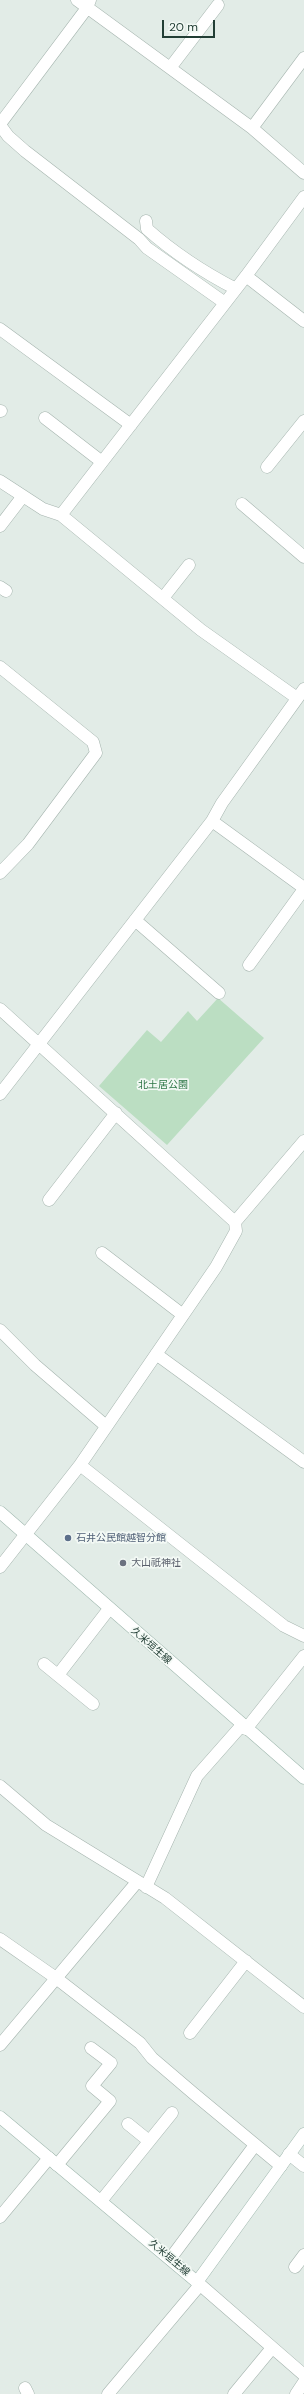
<!DOCTYPE html>
<html>
<head>
<meta charset="utf-8">
<style>
  body { margin:0 }
  #map { position:relative; width:304px; height:2394px; overflow:hidden; background:#e2ece7; font-family:"DM Sans",sans-serif }
  canvas { display:block }
  .scale { position:absolute; left:162px; top:20px; width:53px; height:18px; box-sizing:border-box; border:2px solid #223e35; border-top:0; padding-left:5px; font-size:12px; line-height:14px; white-space:nowrap; color:#223e35; -webkit-text-stroke:3px #f3f9f5; paint-order:stroke }
</style>
</head>
<body>
<div id="map">
<canvas width="304" height="2394"></canvas>
<div class="scale">20 m</div>
</div>
<script>
const ctx = document.querySelector('canvas').getContext('2d');
ctx.lineJoin = 'round';
function paint(path, color) { ctx.fillStyle = color; ctx.fill(path, 'evenodd'); }
function stroke(path, color, width, dash) { ctx.strokeStyle = color; ctx.lineWidth = width; ctx.lineCap = dash ? 'butt' : 'round'; ctx.setLineDash(dash || []); ctx.stroke(path); }
function label(font, color, halo, rows, align = 'center') {
  ctx.font = font + ' "DM Sans","Noto Sans JP",sans-serif'; ctx.lineWidth = 3.5; ctx.setLineDash([]); ctx.textBaseline = 'middle'; ctx.strokeStyle = halo; ctx.fillStyle = color; for (const [text, x, y, turn = 0] of rows) {
    ctx.save(); ctx.translate(x, y); ctx.rotate((+turn || 0) * Math.PI / 180); ctx.textAlign = isNaN(turn) ? turn : align; if (halo) ctx.strokeText(text, 0, 0); ctx.fillText(text, 0, 0); ctx.restore();
  }
}
paint(new Path2D(`
  M 218,998 L 264,1038 L 167,1145 L 99,1086 L 147,1030 L 161,1042 L 188,1011 L 197,1021 Z`), '#bbdec2');
const minor = new Path2D(`
  M 77,0 L 252,128 L 304,173
  M 170,68 L 218,5
  M 0,124 L 87,8 L 90,0
  M 0,125 L 8,136 L 25,151 L 139,239 L 147,248 L 225,303
  M 252,128 L 304,58
  M 146,221 L 147,229 C 173,252 205,273 236,289
  M 246,276 L 304,321
  M 0,329 L 131,425
  M 0,411 L 1,411
  M 45,418 L 102,462
  M 267,467 L 304,421
  M 0,481 L 43,509 L 61,515 L 201,630 L 297,698
  M 242,504 L 304,557
  M 61,515 L 246,276 L 304,197
  M 0,526 L 23,496
  M 0,587 L 6,591
  M 163,598 L 189,565
  M 0,667 L 93,742 L 96,753 L 28,844 L 0,873
  M 212,821 L 304,888
  M 135,920 L 219,993
  M 249,965 L 304,889
  M 0,1009 L 235,1222 L 236,1231 L 216,1267 L 80,1465
  M 0,1094 L 212,821 L 222,803 L 304,689
  M 49,1200 L 116,1113
  M 235,1222 L 304,1141
  M 102,1253 L 183,1315
  M 0,1330 L 35,1365 L 106,1426
  M 156,1354 L 304,1462
  M 0,1567 L 80,1465 L 284,1626 L 304,1636
  M 44,1664 L 93,1704
  M 58,1675 L 109,1609
  M 246,1729 L 304,1656
  M 0,1786 L 46,1825 L 165,1898 L 304,2007
  M 146,1887 L 197,1776 L 242,1725
  M 0,1939 L 56,1978 L 140,2043 L 152,2058 L 193,2093 L 281,2166
  M 190,2033 L 246,1961
  M 0,2045 L 137,1882
  M 128,2124 L 149,2141
  M 289,2154 L 304,2166
  M 57,2165 L 110,2101 L 92,2086 L 111,2063 L 91,2048
  M 101,2201 L 172,2113
  M 0,2217 L 49,2158
  M 170,2259 L 255,2145
  M 295,2267 L 304,2255
  M 197,2282 L 304,2375
  M 25,2388 L 28,2394
  M 108,2394 L 199,2286
  M 234,2394 L 272,2348
  M 296,2394 L 304,2382`);
const secondary = new Path2D(`
  M 0,1512 L 304,1778
  M 0,2117 L 197,2282 L 304,2134`);
stroke(minor, '#a5b4ae', 13);
stroke(secondary, '#a0b8af', 13);
stroke(minor, '#fff', 12);
stroke(secondary, '#fff', 12);
for (const [x, y, r, color] of [
  [68,1538,4,"#5c6f8a"],
  [123,1563,4,"#6b7280"]
]) { const dot = new Path2D(); dot.arc(x, y, r, 0, 2 * Math.PI); ctx.fillStyle = color; ctx.fill(dot); stroke(dot, '#f3f9f5', 1.5); }
label('10px', '#2b7544', '#f3f9f5', [
  ["北土居公園",163,1085]
]);
label('10px', '#4e5e75', '#f3f9f5', [
  ["石井公民館越智分館",76,1538]
], 'left');
label('10px', '#5b616d', '#f3f9f5', [
  ["大山祇神社",131,1563]
], 'left');
label('10px', '#223e35', '#f3f9f5', [
  ["久米垣生線",151,1646,41],
  ["久米垣生線",169,2258,40]
]);
</script>
</body>
</html>
